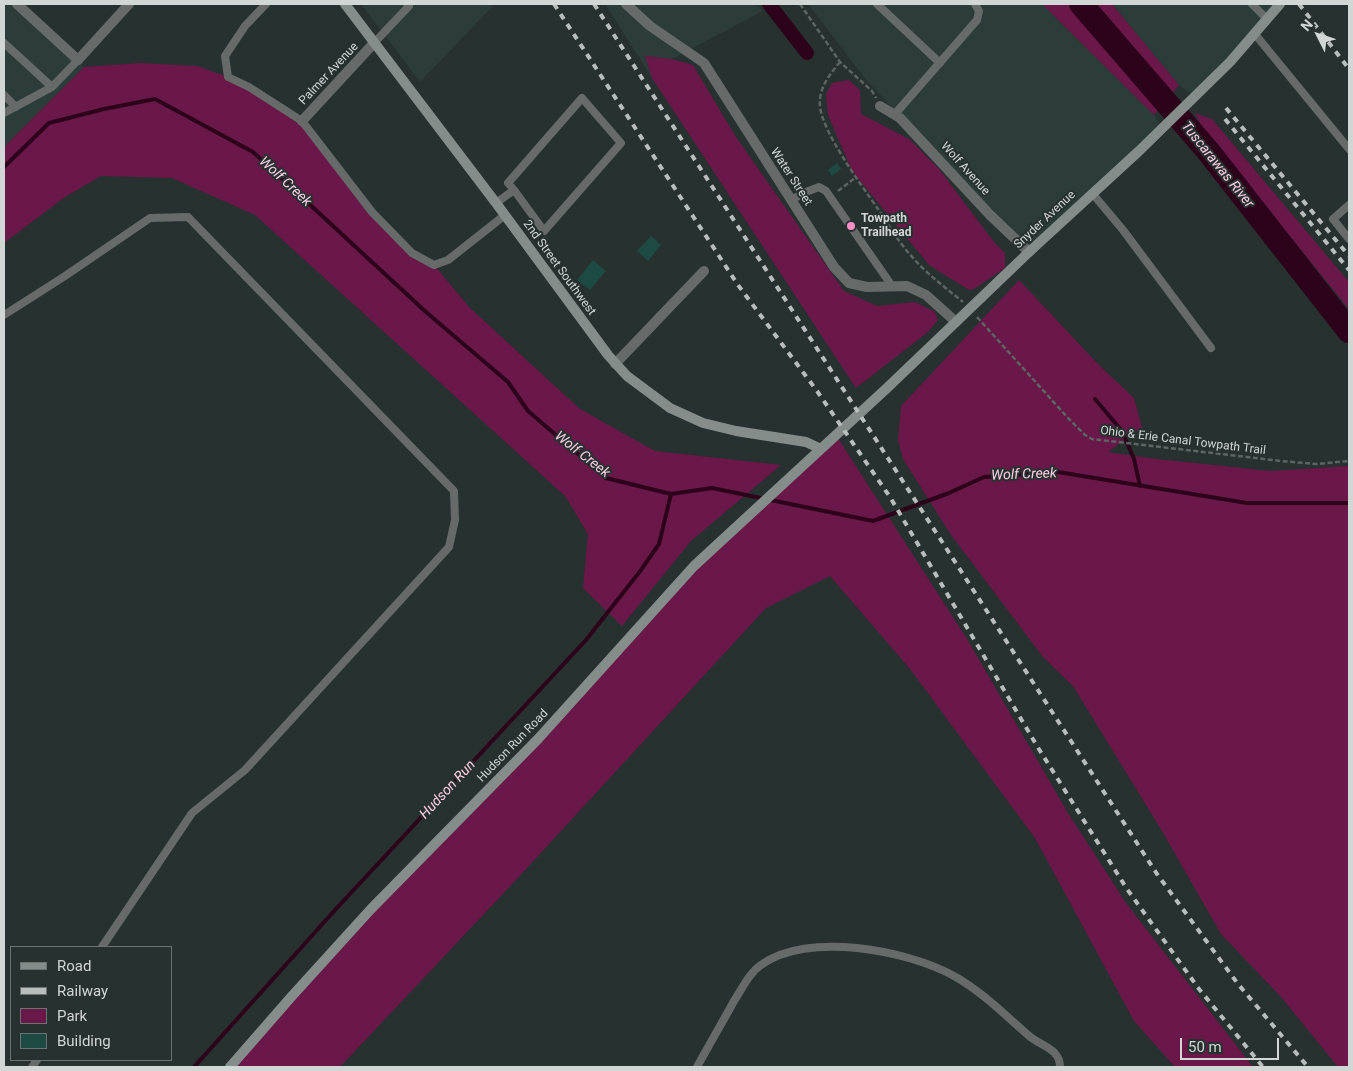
<!DOCTYPE html>
<html>
<head>
<meta charset="utf-8">
<style>
  body { margin:0 }
  #map { position:relative; width:1353px; height:1071px; overflow:hidden; background:#27312f; font-family:Roboto,sans-serif }
  canvas { display:block }
  .frame { position:absolute; inset:0; border:5px solid #d1d7d5; pointer-events:none }
  .legend { position:absolute; left:10px; top:946px; width:162px; height:115px; box-sizing:border-box; background:#27312f; border:1px solid #6b7371; margin:0; padding:6px 9px; list-style:none; font-size:15px; color:#d1d7d5 }
  .legend li { display:flex; align-items:center; gap:10px; height:25px }
  .legend b { width:25px; border:1px solid #6b7371 }
  .north { position:absolute; left:1293px; top:10px; width:50px; height:50px; -webkit-text-stroke:4px #27312f; paint-order:stroke; rotate:311deg; font-size:14px; font-weight:700; line-height:20px; text-align:center; color:#d1d7d5 }
  .north::after { content:''; display:block; margin:auto; width:18px; height:22px; background:#d1d7d5; clip-path:polygon(50% 0,100% 100%,50% 72%,0 100%) }
  .scale { position:absolute; left:1180px; top:1038px; width:99px; height:22px; box-sizing:border-box; border:2px solid #d1d7d5; border-top:0; padding-left:6px; font-size:15px; line-height:18px; white-space:nowrap; color:#d1d7d5; -webkit-text-stroke:4px #27312f; paint-order:stroke }
</style>
</head>
<body>
<div id="map">
<canvas width="1353" height="1071"></canvas>
<div class="frame"></div>
<ul class="legend">
<li><b style="height:6px;background:#858d8b"></b>Road</li>
<li><b style="height:6px;background:#b7bebc"></b>Railway</li>
<li><b style="height:14px;background:#691849"></b>Park</li>
<li><b style="height:14px;background:#1d4a43"></b>Building</li>
</ul>
<div class="north">N</div>
<div class="scale">50 m</div>
</div>
<script>
const ctx = document.querySelector('canvas').getContext('2d');
ctx.lineJoin = 'round';
function paint(path, color) { ctx.fillStyle = color; ctx.fill(path, 'evenodd'); }
function stroke(path, color, width, dash) { ctx.strokeStyle = color; ctx.lineWidth = width; ctx.lineCap = dash ? 'butt' : 'round'; ctx.setLineDash(dash || []); ctx.stroke(path); }
function label(font, color, halo, rows, align = 'center') {
  ctx.font = font + ' Roboto,sans-serif'; ctx.lineWidth = 4; ctx.setLineDash([]); ctx.textBaseline = 'middle'; ctx.strokeStyle = halo; ctx.fillStyle = color; for (const [text, x, y, turn = 0] of rows) {
    ctx.save(); ctx.translate(x, y); ctx.rotate((+turn || 0) * Math.PI / 180); ctx.textAlign = isNaN(turn) ? turn : align; if (halo) ctx.strokeText(text, 0, 0); ctx.fillText(text, 0, 0); ctx.restore();
  }
}
paint(new Path2D(`
  M 4,4 L 17,4 L 84,67 L 4,147 Z
  M 361,4 L 495,4 L 420,82 Z
  M 605,4 L 755,4 L 763,11 L 672,59 L 645,56 L 652,78 Z
  M 808,4 L 1042,4 L 1154,115 L 1162,127 L 1029,252 L 866,80 Z
  M 1112,4 L 1280,4 L 1199,100 L 1179,85 Z`), '#2b3c39');
paint(new Path2D(`
  M 1042,4 L 1112,4 L 1179,85 L 1154,115 Z
  M 645,56 L 672,59 L 693,65 L 736,137 L 844,291 L 877,306 L 915,302 L 935,312 L 938,320 L 928,332 L 856,388 L 652,78 Z
  M 139,63 L 197,66 L 228,77 L 302,121 L 402,244 L 434,265 L 470,308 L 580,409 L 655,451 L 781,465 L 691,541 L 622,626 L 583,588 L 588,534 L 565,496 L 255,215 L 172,178 L 101,176 L 65,197 L 4,243 L 4,147 L 84,67 Z
  M 849,80 L 860,90 L 861,114 L 909,139 L 939,169 L 994,242 L 1005,253 L 1005,268 L 974,289 L 969,290 L 929,265 L 852,171 L 828,115 L 826,94 L 832,83 Z
  M 1195,113 L 1212,119 L 1349,282 L 1349,309 L 1204,131 Z
  M 1019,280 L 1099,365 L 1134,398 L 1142,427 L 1108,452 L 1148,458 L 1270,471 L 1349,466 L 1349,1067 L 1338,1067 L 1281,997 L 1221,934 L 1162,831 L 1073,686 L 1043,657 L 951,535 L 903,459 L 898,440 L 901,406 Z
  M 836,435 L 967,639 L 1068,813 L 1126,903 L 1253,1067 L 1175,1067 L 1134,1021 L 1035,838 L 910,669 L 830,576 L 766,608 L 516,880 L 340,1067 L 230,1067 L 675,586 Z`), '#691849');
stroke(new Path2D(`
  M 4,167 L 49,123 L 104,109 L 155,99 L 253,152 L 426,312 L 508,382 L 528,411 L 606,478 L 671,494 L 712,488 L 873,521 L 949,493 L 984,477 L 1058,472 L 1247,503 L 1349,503
  M 1095,399 L 1122,431 L 1134,459 L 1140,486
  M 194,1067 L 335,910 L 586,640 L 641,570 L 659,544 L 671,494`), '#2d031c', 4);
stroke(new Path2D(`
  M 769,4 L 807,53`), '#2d031c', 14);
stroke(new Path2D(`
  M 1081,4 L 1208,151 L 1349,331`), '#2d031c', 24);
paint(new Path2D(`
  M 837,163 L 841,169 L 832,176 L 828,170 Z
  M 651,236 L 661,245 L 648,261 L 637,251 Z
  M 593,260 L 606,271 L 590,290 L 577,280 Z`), '#1d4a43');
stroke(new Path2D(`
  M 800,4 L 840,62 L 872,91 L 876,98
  M 840,62 C 830,74 818,89 820,106 C 822,132 862,186 878,209 C 889,226 900,244 914,259 C 928,275 946,288 963,302
  M 838,191 L 856,177
  M 977,317 L 1068,418 L 1085,435 L 1092,439 L 1281,461 L 1317,464 L 1349,461`), '#5d6563', 2.5, [5, 2.5]);
stroke(new Path2D(`
  M 266,4 L 245,26 L 225,56 L 228,77 L 249,87 L 302,121 L 372,212 L 412,253 L 434,265 L 448,260 L 505,215
  M 877,4 L 940,63
  M 1252,4 L 1267,19
  M 1254,33 L 1349,149
  M 4,43 L 52,87
  M 374,43 L 409,6 L 407,4
  M 4,95 L 16,107
  M 4,113 L 52,87 L 78,60
  M 895,114 L 977,20 L 979,11 L 975,4
  M 1092,193 L 1123,230 L 1211,348
  M 791,200 L 806,192 L 819,187 L 826,191 L 892,286
  M 496,203 L 514,190 L 508,183 L 582,98 L 621,143 L 544,231 L 514,190
  M 1349,205 L 1333,219 L 1349,239
  M 4,315 L 65,276 L 150,218 L 188,217 L 454,491 L 455,520 L 449,547 L 245,770 L 192,813 L 102,947
  M 32,1067 L 37,1060
  M 697,1067 C 709,1045 722,1023 734,1001 C 742,989 749,973 761,965 C 807,931 907,950 954,976 C 981,991 1004,1014 1028,1035 C 1040,1046 1060,1048 1060,1067`), '#666b6a', 8);
stroke(new Path2D(`
  M 17,4 L 78,60 L 129,4
  M 626,4 L 650,26 L 704,63 L 834,267 L 849,283 L 867,287 L 907,286 L 926,295 L 956,322
  M 880,106 L 900,118 L 990,215 L 1029,252
  M 302,121 L 374,43
  M 615,364 L 704,271`), '#666b6a', 10);
stroke(new Path2D(`
  M 345,4 L 496,203 L 608,355 L 627,376 L 670,408 L 703,423 L 736,431 L 806,442 L 821,449
  M 230,1067 L 292,996 L 371,909 L 538,739 L 694,566 L 887,388 L 1029,252 L 1139,151 L 1230,62 L 1280,4`), '#858d8b', 10);
stroke(new Path2D(`
  M 554,4 L 738,285 L 817,391 L 890,497 L 1037,746 L 1127,889 L 1199,989 L 1263,1067
  M 594,4 L 1157,874 L 1238,984 L 1308,1067
  M 1299,4 L 1349,69
  M 1226,108 L 1349,256
  M 1225,119 L 1349,270`), '#b7bebc', 4, [6, 6]);
for (const [x, y, r, color] of [
  [851,226,5,"#fa8fc8"]
]) { const dot = new Path2D(); dot.arc(x, y, r, 0, 2 * Math.PI); ctx.fillStyle = color; ctx.fill(dot); stroke(dot, '#27312f', 2); }
label('12px', '#d1d7d5', '#27312f', [
  ["Palmer Avenue",329,74,-47],
  ["Wolf Avenue",965,169,48],
  ["Water Street",791,177,57],
  ["Snyder Avenue",1045,220,-43],
  ["2nd Street Southwest",559,268,54],
  ["Ohio & Erie Canal Towpath Trail",1183,441,7],
  ["Hudson Run Road",513,746,-46]
]);
label('bold 12px', '#d1d7d5', '#27312f', [
  ["Towpath",861,219],
  ["Trailhead",861,233]
], 'left');
label('italic 14px', '#ffcee5', '#27312f', [
  ["Tuscarawas River",1217,165,51],
  ["Wolf Creek",285,182,43],
  ["Wolf Creek",582,455,38],
  ["Wolf Creek",1024,475,-2],
  ["Hudson Run",448,790,-47]
]);
</script>
</body>
</html>
